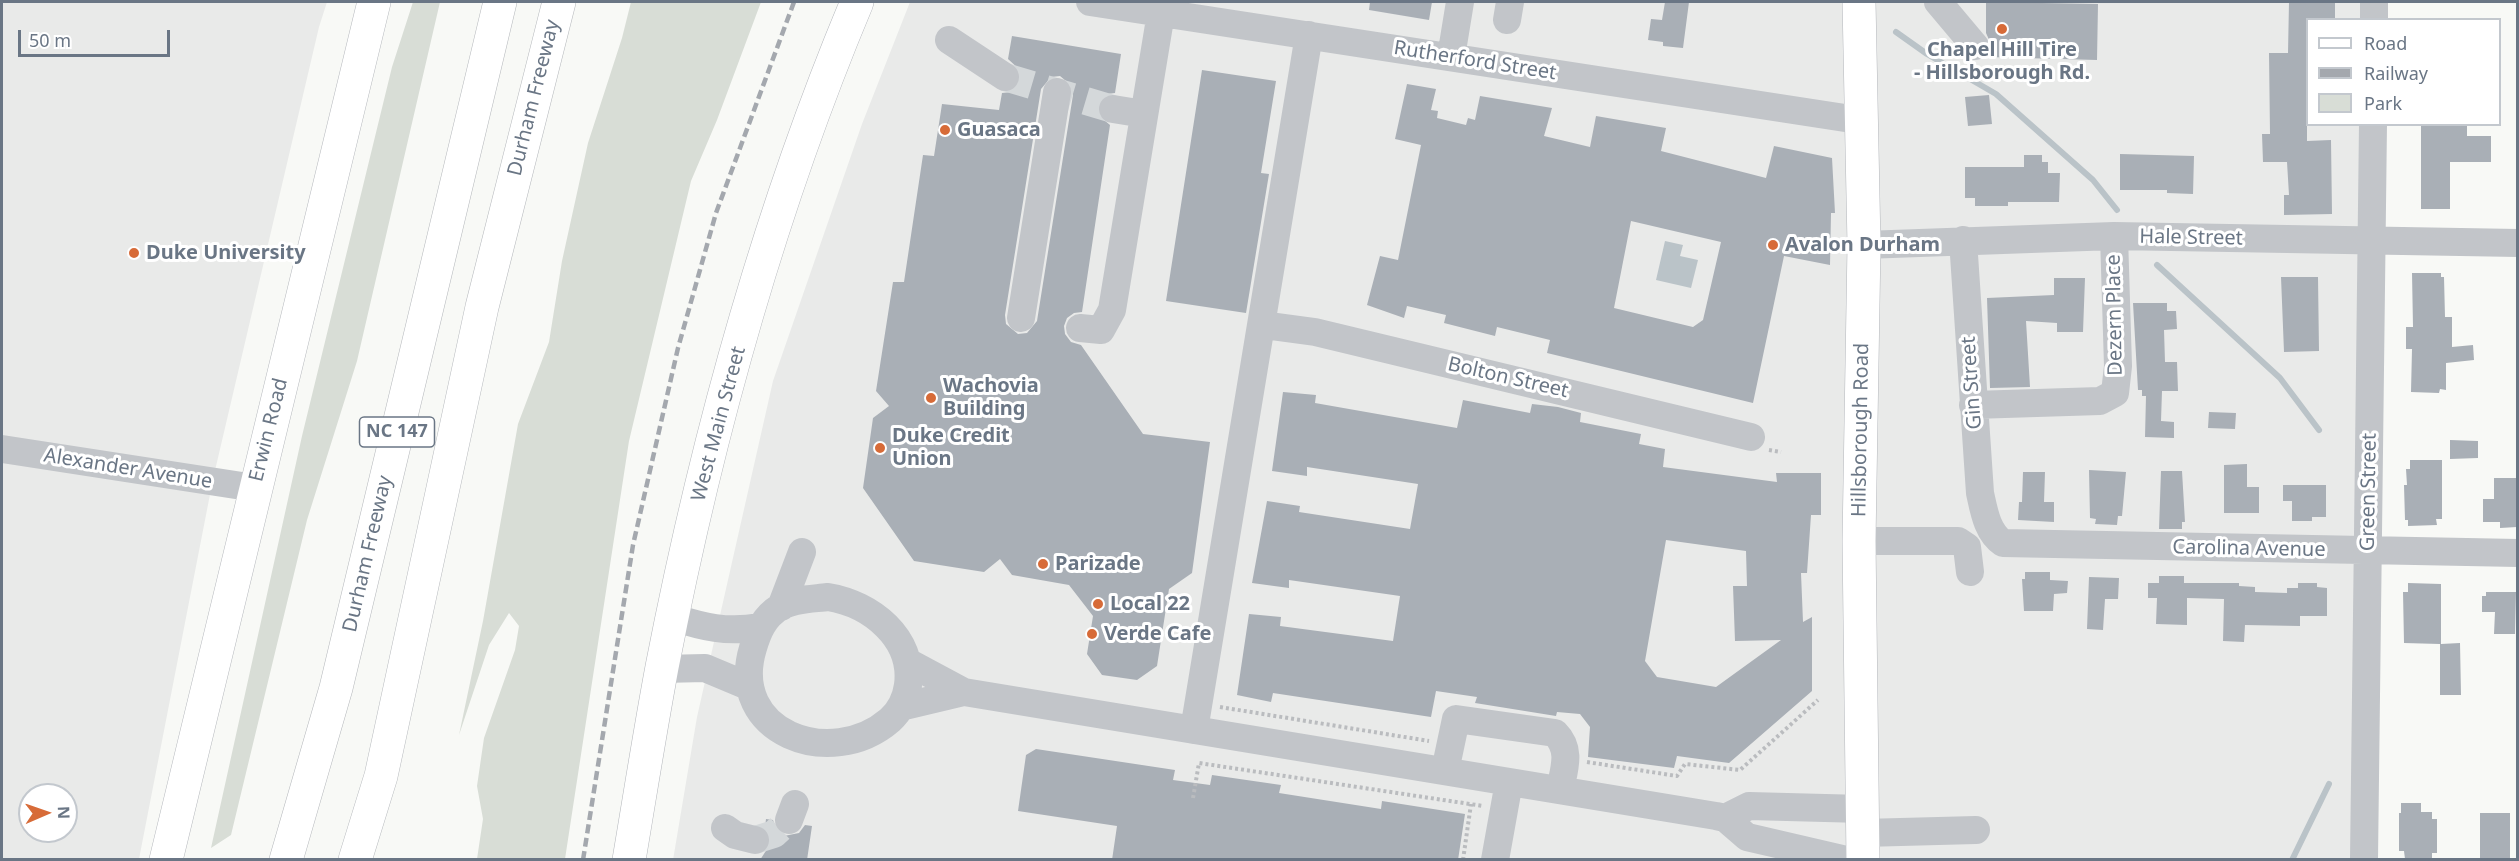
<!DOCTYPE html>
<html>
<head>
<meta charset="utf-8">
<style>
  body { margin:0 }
  #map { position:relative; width:2519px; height:861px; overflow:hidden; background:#f8f9f6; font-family:"Noto Sans",sans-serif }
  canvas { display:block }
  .frame { position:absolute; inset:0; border:3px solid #6a7685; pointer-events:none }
  .legend { position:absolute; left:2306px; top:18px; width:195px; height:108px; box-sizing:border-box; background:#fff; border:2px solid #c3c8ce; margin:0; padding:8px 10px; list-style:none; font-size:18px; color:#6a7685 }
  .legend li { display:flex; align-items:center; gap:12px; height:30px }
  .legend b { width:30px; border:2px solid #c3c8ce }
  .north { position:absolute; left:18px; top:783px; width:60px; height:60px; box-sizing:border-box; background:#fff; border:2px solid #c3c8ce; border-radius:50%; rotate:88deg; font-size:16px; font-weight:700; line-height:24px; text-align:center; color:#6a7685 }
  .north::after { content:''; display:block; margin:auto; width:21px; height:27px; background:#d76b38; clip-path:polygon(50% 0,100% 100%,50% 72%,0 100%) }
  .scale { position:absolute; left:18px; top:30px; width:152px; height:27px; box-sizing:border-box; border:3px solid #6a7685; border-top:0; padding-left:8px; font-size:18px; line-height:21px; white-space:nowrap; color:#6a7685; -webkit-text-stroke:4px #fff; paint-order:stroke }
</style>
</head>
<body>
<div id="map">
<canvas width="2519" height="861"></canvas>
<div class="frame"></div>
<ul class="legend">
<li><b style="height:8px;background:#fff"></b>Road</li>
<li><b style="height:8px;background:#a4a8ae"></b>Railway</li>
<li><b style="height:16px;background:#d8ddd6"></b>Park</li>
</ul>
<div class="north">N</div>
<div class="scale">50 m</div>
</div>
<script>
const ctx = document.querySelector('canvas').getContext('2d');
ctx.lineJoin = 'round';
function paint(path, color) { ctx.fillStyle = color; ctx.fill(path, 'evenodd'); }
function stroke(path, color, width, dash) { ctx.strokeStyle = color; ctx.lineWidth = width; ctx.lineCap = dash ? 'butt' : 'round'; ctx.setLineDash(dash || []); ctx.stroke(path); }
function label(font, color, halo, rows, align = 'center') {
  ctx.font = font + ' "Noto Sans",sans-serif'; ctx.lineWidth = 6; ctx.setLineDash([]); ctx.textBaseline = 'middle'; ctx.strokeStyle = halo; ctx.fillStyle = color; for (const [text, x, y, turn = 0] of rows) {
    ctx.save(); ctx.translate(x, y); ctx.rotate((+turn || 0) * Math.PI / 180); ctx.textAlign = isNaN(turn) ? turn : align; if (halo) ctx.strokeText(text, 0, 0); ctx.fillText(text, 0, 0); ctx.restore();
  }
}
paint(new Path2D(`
  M 2,2 L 327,2 L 319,27 L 213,479 L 139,859 L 2,860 ZM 30,795 L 66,795 L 66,831 L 30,831 Z
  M 910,2 L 2377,2 L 2377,19 L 2308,20 L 2308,124 L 2375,125 L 2365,859 L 673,860 L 697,717 L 773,381 L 862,124 Z`), '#e9eae9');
paint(new Path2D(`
  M 413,2 L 440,2 L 357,361 L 307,520 L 231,835 L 211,848 L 302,436 L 392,67 Z
  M 631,2 L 761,2 L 717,120 L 691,181 L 629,441 L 565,859 L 477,859 L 483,819 L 477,786 L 484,738 L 515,650 L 519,626 L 509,613 L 489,645 L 459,735 L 483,621 L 518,424 L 549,342 L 562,261 L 588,143 L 622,38 Z`), '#d8ddd6');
paint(new Path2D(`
  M 1665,241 L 1683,245 L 1680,256 L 1698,260 L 1691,288 L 1656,280 Z`), '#bac3c8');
stroke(new Path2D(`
  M 1896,32 L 1927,54 L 1996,94 L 2093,180 L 2117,210
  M 2157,265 L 2280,378 L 2319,430
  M 2292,860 L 2329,784`), '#bac3c8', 6);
paint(new Path2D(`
  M 1370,2 L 1432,2 L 1429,20 L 1369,10 Z
  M 1665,2 L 1689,2 L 1683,48 L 1663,46 L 1663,42 L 1648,40 L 1651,19 L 1662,20 Z
  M 1986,2 L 2098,4 L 2097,60 L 1987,57 L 1991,44 L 1986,33 Z
  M 2289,2 L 2335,3 L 2335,20 L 2307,20 L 2307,141 L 2331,140 L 2332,214 L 2284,215 L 2284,195 L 2289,195 L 2287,162 L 2263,162 L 2262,134 L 2270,134 L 2269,53 L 2288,53 Z
  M 1012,36 L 1121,54 L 1115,93 L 1107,94 L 1097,106 L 1098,115 L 1110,125 L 1082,312 L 1074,313 L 1067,318 L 1064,326 L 1065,334 L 1071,342 L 1081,345 L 1143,434 L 1210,442 L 1192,573 L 1169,589 L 1157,666 L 1137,680 L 1102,675 L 1087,654 L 1093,616 L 1069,585 L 1012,575 L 1000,559 L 984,572 L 914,561 L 863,488 L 873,418 L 889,406 L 876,391 L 893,282 L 904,282 L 923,155 L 934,156 L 942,104 L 999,110 L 1002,93 L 1012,92 L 1018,87 L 1021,79 L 1020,70 L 1008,59 ZM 1060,76 L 1072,86 L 1073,95 L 1037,321 L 1027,333 L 1018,334 L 1006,324 L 1005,315 L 1041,89 L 1051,77 Z
  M 1202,70 L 1276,81 L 1261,173 L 1269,174 L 1246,313 L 1166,301 Z
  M 1407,84 L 1436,89 L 1431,110 L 1438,111 L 1437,118 L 1466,125 L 1468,118 L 1475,120 L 1480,96 L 1552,108 L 1544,136 L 1590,147 L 1596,116 L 1666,128 L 1661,151 L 1766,178 L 1774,146 L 1832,158 L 1835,213 L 1831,213 L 1830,265 L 1784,256 L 1753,403 L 1547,353 L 1550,340 L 1497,327 L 1495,336 L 1444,323 L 1446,315 L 1407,306 L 1404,318 L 1367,305 L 1380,256 L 1398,260 L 1421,145 L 1395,139 ZM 1631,221 L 1721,242 L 1703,320 L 1693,327 L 1614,308 Z
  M 1989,95 L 1992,124 L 1968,126 L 1965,97 Z
  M 2421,124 L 2467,124 L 2467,136 L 2491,136 L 2491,162 L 2450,162 L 2450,209 L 2421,209 Z
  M 2120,154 L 2194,156 L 2193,194 L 2167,193 L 2167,190 L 2120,190 Z
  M 2024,155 L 2042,155 L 2042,162 L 2048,162 L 2048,173 L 2060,173 L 2059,202 L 2008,202 L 2008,206 L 1975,206 L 1975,198 L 1965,198 L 1965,167 L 2024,167 Z
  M 2412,273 L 2441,273 L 2441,277 L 2444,277 L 2445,317 L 2452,317 L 2452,347 L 2473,345 L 2474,360 L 2446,363 L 2446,390 L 2440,389 L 2439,393 L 2411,392 L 2412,349 L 2406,349 L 2406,327 L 2413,327 Z
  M 2281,277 L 2318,277 L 2319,351 L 2284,352 Z
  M 2054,278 L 2085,278 L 2083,332 L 2057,332 L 2057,323 L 2026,321 L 2030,387 L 1990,388 L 1987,298 L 2054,295 Z
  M 2133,303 L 2167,303 L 2167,311 L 2176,311 L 2177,329 L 2164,330 L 2165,362 L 2177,362 L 2178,391 L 2162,391 L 2161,421 L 2174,422 L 2174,438 L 2145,437 L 2146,396 L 2142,396 L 2142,390 L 2138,390 Z
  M 1283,392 L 1316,395 L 1315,403 L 1457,428 L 1463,400 L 1530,413 L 1532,404 L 1558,407 L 1581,413 L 1580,422 L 1641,434 L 1639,444 L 1665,449 L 1663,467 L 1777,482 L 1776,473 L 1821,473 L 1821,515 L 1811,515 L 1807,573 L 1801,573 L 1803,622 L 1812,617 L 1812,691 L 1729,763 L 1677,756 L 1674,768 L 1588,757 L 1590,727 L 1580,714 L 1557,712 L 1556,716 L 1475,703 L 1477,697 L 1436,691 L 1431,717 L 1273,693 L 1271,702 L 1237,695 L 1249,614 L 1281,617 L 1280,626 L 1393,641 L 1400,596 L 1289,580 L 1289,588 L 1252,583 L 1267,501 L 1300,506 L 1299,512 L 1410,529 L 1418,484 L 1307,467 L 1307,476 L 1272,471 ZM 1666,540 L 1746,551 L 1747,586 L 1733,586 L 1735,641 L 1781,640 L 1716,687 L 1657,677 L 1645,661 Z
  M 2209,412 L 2236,413 L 2235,429 L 2208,428 Z
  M 2450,440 L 2478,441 L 2478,458 L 2450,459 Z
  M 2410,460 L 2442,460 L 2442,519 L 2436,519 L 2437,525 L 2408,526 L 2408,520 L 2405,520 L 2404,485 L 2407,485 L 2406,469 L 2410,469 Z
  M 2247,464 L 2247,487 L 2259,487 L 2259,513 L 2224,513 L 2224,465 Z
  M 2089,470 L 2126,472 L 2122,516 L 2118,516 L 2117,525 L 2095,524 L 2096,519 L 2090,518 Z
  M 2161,471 L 2182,471 L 2185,522 L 2182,522 L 2182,529 L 2159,529 Z
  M 2023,472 L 2045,472 L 2044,502 L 2054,502 L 2054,522 L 2018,520 L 2019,502 L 2022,502 Z
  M 2494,478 L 2517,478 L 2517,527 L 2500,528 L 2500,522 L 2483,522 L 2483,499 L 2494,499 Z
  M 2283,485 L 2326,485 L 2326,517 L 2312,517 L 2312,521 L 2292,521 L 2292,501 L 2283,501 Z
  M 2025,572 L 2050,572 L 2050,580 L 2068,581 L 2067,593 L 2054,594 L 2053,611 L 2024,611 L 2022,579 L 2025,579 Z
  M 2159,576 L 2184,576 L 2184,583 L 2239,583 L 2239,586 L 2255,587 L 2255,592 L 2287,593 L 2287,588 L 2298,588 L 2298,583 L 2317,583 L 2317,587 L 2327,588 L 2327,616 L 2300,616 L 2300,626 L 2245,625 L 2244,642 L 2223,641 L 2224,599 L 2187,598 L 2187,625 L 2156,624 L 2157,598 L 2148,598 L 2148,583 L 2159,583 Z
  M 2089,577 L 2119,578 L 2118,599 L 2105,599 L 2103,630 L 2087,629 Z
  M 2408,583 L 2441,584 L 2441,644 L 2460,643 L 2461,695 L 2440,695 L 2440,644 L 2404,643 L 2403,592 L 2408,592 Z
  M 2486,592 L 2516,592 L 2515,634 L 2494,634 L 2495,612 L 2482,612 L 2482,596 L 2486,596 Z
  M 1036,749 L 1175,770 L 1173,780 L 1210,785 L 1212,775 L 1281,785 L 1279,793 L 1381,809 L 1382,801 L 1465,814 L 1458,860 L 1112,860 L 1117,826 L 1018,811 L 1026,755 Z
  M 2401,803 L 2421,803 L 2421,812 L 2432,812 L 2432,819 L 2437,819 L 2437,853 L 2432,853 L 2432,859 L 2405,859 L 2404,851 L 2399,851 L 2399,813 L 2401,813 Z
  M 2480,813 L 2510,813 L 2510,860 L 2480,860 Z
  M 766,819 L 773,820 L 776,830 L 784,836 L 799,833 L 805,825 L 812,826 L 807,860 L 760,860 L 771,843 L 771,835 L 765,827 Z`), '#a9afb6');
stroke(new Path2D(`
  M 1005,77 L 1113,109
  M 755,840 L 774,834 L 789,820`), '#d4d8da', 28, [28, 14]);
const major = new Path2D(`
  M 1859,2 L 1864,245 L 1859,541 L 1863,860
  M 166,860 L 374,2
  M 629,860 C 640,795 650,731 662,667 C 706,441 768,214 857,2`);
const highway = new Path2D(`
  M 286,860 L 336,688 L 500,2
  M 355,860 L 381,776 L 482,307 L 559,2`);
stroke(major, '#b4b7bc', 34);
stroke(highway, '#b5b8bc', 34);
stroke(new Path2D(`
  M 1769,450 L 1781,452
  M 1220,707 L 1429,741
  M 1587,762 L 1677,776 L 1685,764 L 1740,770 L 1818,700
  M 1193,798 L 1199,763 L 1483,806
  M 1463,860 L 1471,804`), '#babcbf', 4, [3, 3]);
stroke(new Path2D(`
  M 1090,2 L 1845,118 L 1860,118
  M 1938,2 L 1975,46
  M 1507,20 L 1510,2
  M 2374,20 L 2374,2
  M 949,40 L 1005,77
  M 1451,57 L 1460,2
  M 1113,109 L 1144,114
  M 1963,240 L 1980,493 C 1984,511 1987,532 2003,543 L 2518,553
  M 1864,245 L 2114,236 L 2518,243
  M 1021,318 L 1057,92
  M 1263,325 L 1315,332 L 1751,437
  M 1080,328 L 1101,330 L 1112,310 L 1161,13
  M 1973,405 L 2100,401 L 2115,393 L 2118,366 L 2114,236
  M 2,449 L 255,488
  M 1859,541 L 1958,541 L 1967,547 L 1970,572
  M 828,597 C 871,604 914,638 908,685 C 906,699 900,711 890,720 C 831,771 727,733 753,648 C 758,631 764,617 780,607 C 793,599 813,599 828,597 Z
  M 781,607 L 802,552
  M 672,617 C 703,627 727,633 760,627
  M 908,662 L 964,692 L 1716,816 L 1725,818 L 1747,837 L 1846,860
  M 662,669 L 705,668 L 748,686
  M 901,707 L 964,692
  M 1194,730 L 1309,35
  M 1445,771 L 1456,719 L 1555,733 C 1572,750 1564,769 1560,790
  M 1725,818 L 1749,806 L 1863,809
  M 789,820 L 795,804
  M 725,828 L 735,835 L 755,840
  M 1863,833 L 1976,830
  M 1495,860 L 1509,782
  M 2364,860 L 2373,124`), '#c2c5c9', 28);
stroke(major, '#fff', 33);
stroke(highway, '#fff', 33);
stroke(new Path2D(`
  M 583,860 L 633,545 L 678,348 L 716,213 L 794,2`), '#a4a8ae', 4.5, [9, 4.5]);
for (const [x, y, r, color] of [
  [2002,29,6,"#d76b38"],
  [945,130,6,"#d76b38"],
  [1773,245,6,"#d76b38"],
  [134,253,6,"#d76b38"],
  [931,398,6,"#d76b38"],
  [880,448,6,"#d76b38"],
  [1043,564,6,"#d76b38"],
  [1098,604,6,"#d76b38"],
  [1092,634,6,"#d76b38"]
]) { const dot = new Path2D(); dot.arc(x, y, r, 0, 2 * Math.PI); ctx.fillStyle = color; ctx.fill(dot); stroke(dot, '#fff', 2); }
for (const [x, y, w] of [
  [397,432,75]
]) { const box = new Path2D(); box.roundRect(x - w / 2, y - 15, w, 30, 4.5); ctx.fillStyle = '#fff'; ctx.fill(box); stroke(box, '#6a7685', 1.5); }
label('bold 18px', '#6a7685', null, [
  ["NC 147",397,432]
]);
label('bold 20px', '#6a7685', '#fff', [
  ["Chapel Hill Tire",2002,50,"center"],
  ["- Hillsborough Rd.",2002,73,"center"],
  ["Guasaca",957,130],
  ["Avalon Durham",1785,245],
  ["Duke University",146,253],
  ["Wachovia",943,386],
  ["Building",943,409],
  ["Duke Credit",892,436],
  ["Union",892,459],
  ["Parizade",1055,564],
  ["Local 22",1110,604],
  ["Verde Cafe",1104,634]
], 'left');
label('20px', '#6a7685', '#fff', [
  ["Rutherford Street",1475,61,9],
  ["Durham Freeway",534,98,-76],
  ["Hale Street",2191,238,1],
  ["Dezern Place",2115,315,-91],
  ["Bolton Street",1508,378,13],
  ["Gin Street",1972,383,-94],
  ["West Main Street",719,424,-75],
  ["Erwin Road",269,430,-76],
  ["Hillsborough Road",1861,430,-89],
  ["Alexander Avenue",128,469,9],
  ["Green Street",2369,492,-89],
  ["Carolina Avenue",2249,549,1],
  ["Durham Freeway",368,554,-77]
]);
</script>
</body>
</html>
